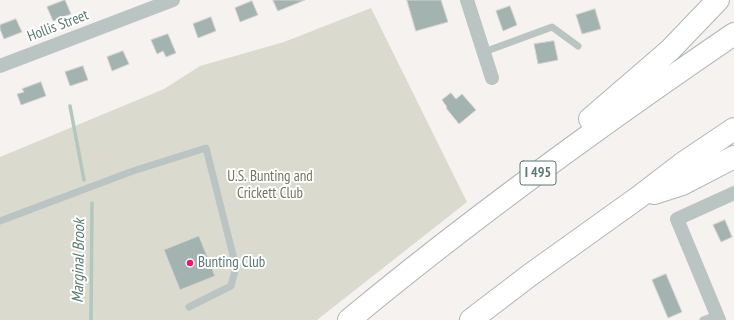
<!DOCTYPE html>
<html>
<head>
<meta charset="utf-8">
<style>
  body { margin:0 }
  canvas { display:block; background:#f5f2f0 }
</style>
</head>
<body>
<canvas width="734" height="320"></canvas>
<script>
const ctx = document.querySelector('canvas').getContext('2d');
ctx.lineJoin = 'round';
function paint(path, color) { ctx.fillStyle = color; ctx.fill(path, 'evenodd'); }
function stroke(path, color, width, dash) { ctx.strokeStyle = color; ctx.lineWidth = width; ctx.lineCap = dash ? 'butt' : 'round'; ctx.setLineDash(dash || []); ctx.stroke(path); }
function label(font, color, halo, rows, align = 'center') {
  ctx.font = font + ' "PT Sans Narrow",sans-serif'; ctx.lineWidth = 4; ctx.setLineDash([]); ctx.textBaseline = 'middle'; ctx.strokeStyle = halo; ctx.fillStyle = color; for (const [text, x, y, turn = 0] of rows) {
    ctx.save(); ctx.translate(x, y); ctx.rotate((+turn || 0) * Math.PI / 180); ctx.textAlign = isNaN(turn) ? turn : align; if (halo) ctx.strokeText(text, 0, 0); ctx.fillText(text, 0, 0); ctx.restore();
  }
}
paint(new Path2D(`
  M 371,8 L 459,186 L 467,202 L 317,320 L 0,320 L 0,157 L 164,89 L 200,66 L 284,42 Z`), '#dadacf');
stroke(new Path2D(`
  M 70,106 L 84,180
  M 91,320 L 92,203`), '#b2c7bf', 3.5);
const building = new Path2D(`
  M 65,0 L 71,14 L 53,21 L 47,7 Z
  M 273,0 L 305,0 L 278,11 Z
  M 407,0 L 441,0 L 448,22 L 416,31 Z
  M 252,1 L 258,15 L 240,22 L 235,8 Z
  M 510,6 L 517,25 L 503,31 L 496,11 Z
  M 595,9 L 601,29 L 582,34 L 576,15 Z
  M 211,17 L 216,31 L 198,38 L 193,24 Z
  M 16,19 L 22,32 L 4,39 L 0,29 L 0,25 Z
  M 168,34 L 176,53 L 166,57 L 163,51 L 157,54 L 151,40 Z
  M 554,41 L 558,60 L 538,64 L 534,44 Z
  M 123,51 L 129,64 L 112,71 L 107,57 Z
  M 83,66 L 88,80 L 70,86 L 65,72 Z
  M 41,82 L 46,96 L 21,105 L 17,94 L 24,92 L 22,89 Z
  M 451,93 L 456,99 L 462,94 L 476,110 L 459,124 L 446,108 L 447,107 L 442,100 Z
  M 725,220 L 732,237 L 721,242 L 713,225 Z
  M 199,236 L 215,276 L 180,290 L 164,250 Z
  M 666,274 L 682,312 L 668,318 L 652,280 Z`);
paint(building, '#a3b4b0');
stroke(building, '#d6d4d3', 1);
const highway = new Path2D(`
  M 590,119 L 670,50 L 718,0
  M 654,193 L 682,184 L 734,157
  M 349,320 C 472,218 602,124 734,34
  M 471,320 L 530,275 L 639,197 L 682,164 L 734,129`);
stroke(highway, '#aeb7b5', 24);
stroke(new Path2D(`
  M 484,52 L 552,27 L 578,46
  M 0,221 L 133,171 L 206,148 L 236,267 L 231,286 L 189,307
  M 703,320 L 716,315`), '#bac4c2', 7);
stroke(new Path2D(`
  M 467,0 L 492,78
  M 0,66 L 173,0
  M 719,320 L 677,219 L 734,193`), '#bac4c2', 14);
stroke(highway, '#fff', 22);
for (const [x, y, r, color] of [
  [190,263,4,"#f11470"]
]) { const dot = new Path2D(); dot.arc(x, y, r, 0, 2 * Math.PI); ctx.fillStyle = color; ctx.fill(dot); stroke(dot, '#fff', 1.5); }
for (const [x, y, w] of [
  [538,173,36]
]) { const box = new Path2D(); box.roundRect(x - w / 2, y - 12, w, 24, 3); ctx.fillStyle = '#fff'; ctx.fill(box); stroke(box, '#597872', 1); }
label('bold 14px', '#597872', null, [
  ["I 495",538,173]
]);
label('15px', '#597872', '#fff', [
  ["Hollis Street",58,26,-21]
]);
label('15px', '#72765d', '#fff', [
  ["U.S. Bunting and",270,177],
  ["Crickett Club",270,194]
]);
label('15px', '#597872', '#fff', [
  ["Bunting Club",198,263]
], 'left');
label('italic 16px', '#587b6d', '#fff', [
  ["Marginal Brook",79,261,-89]
]);
</script>
</body>
</html>
